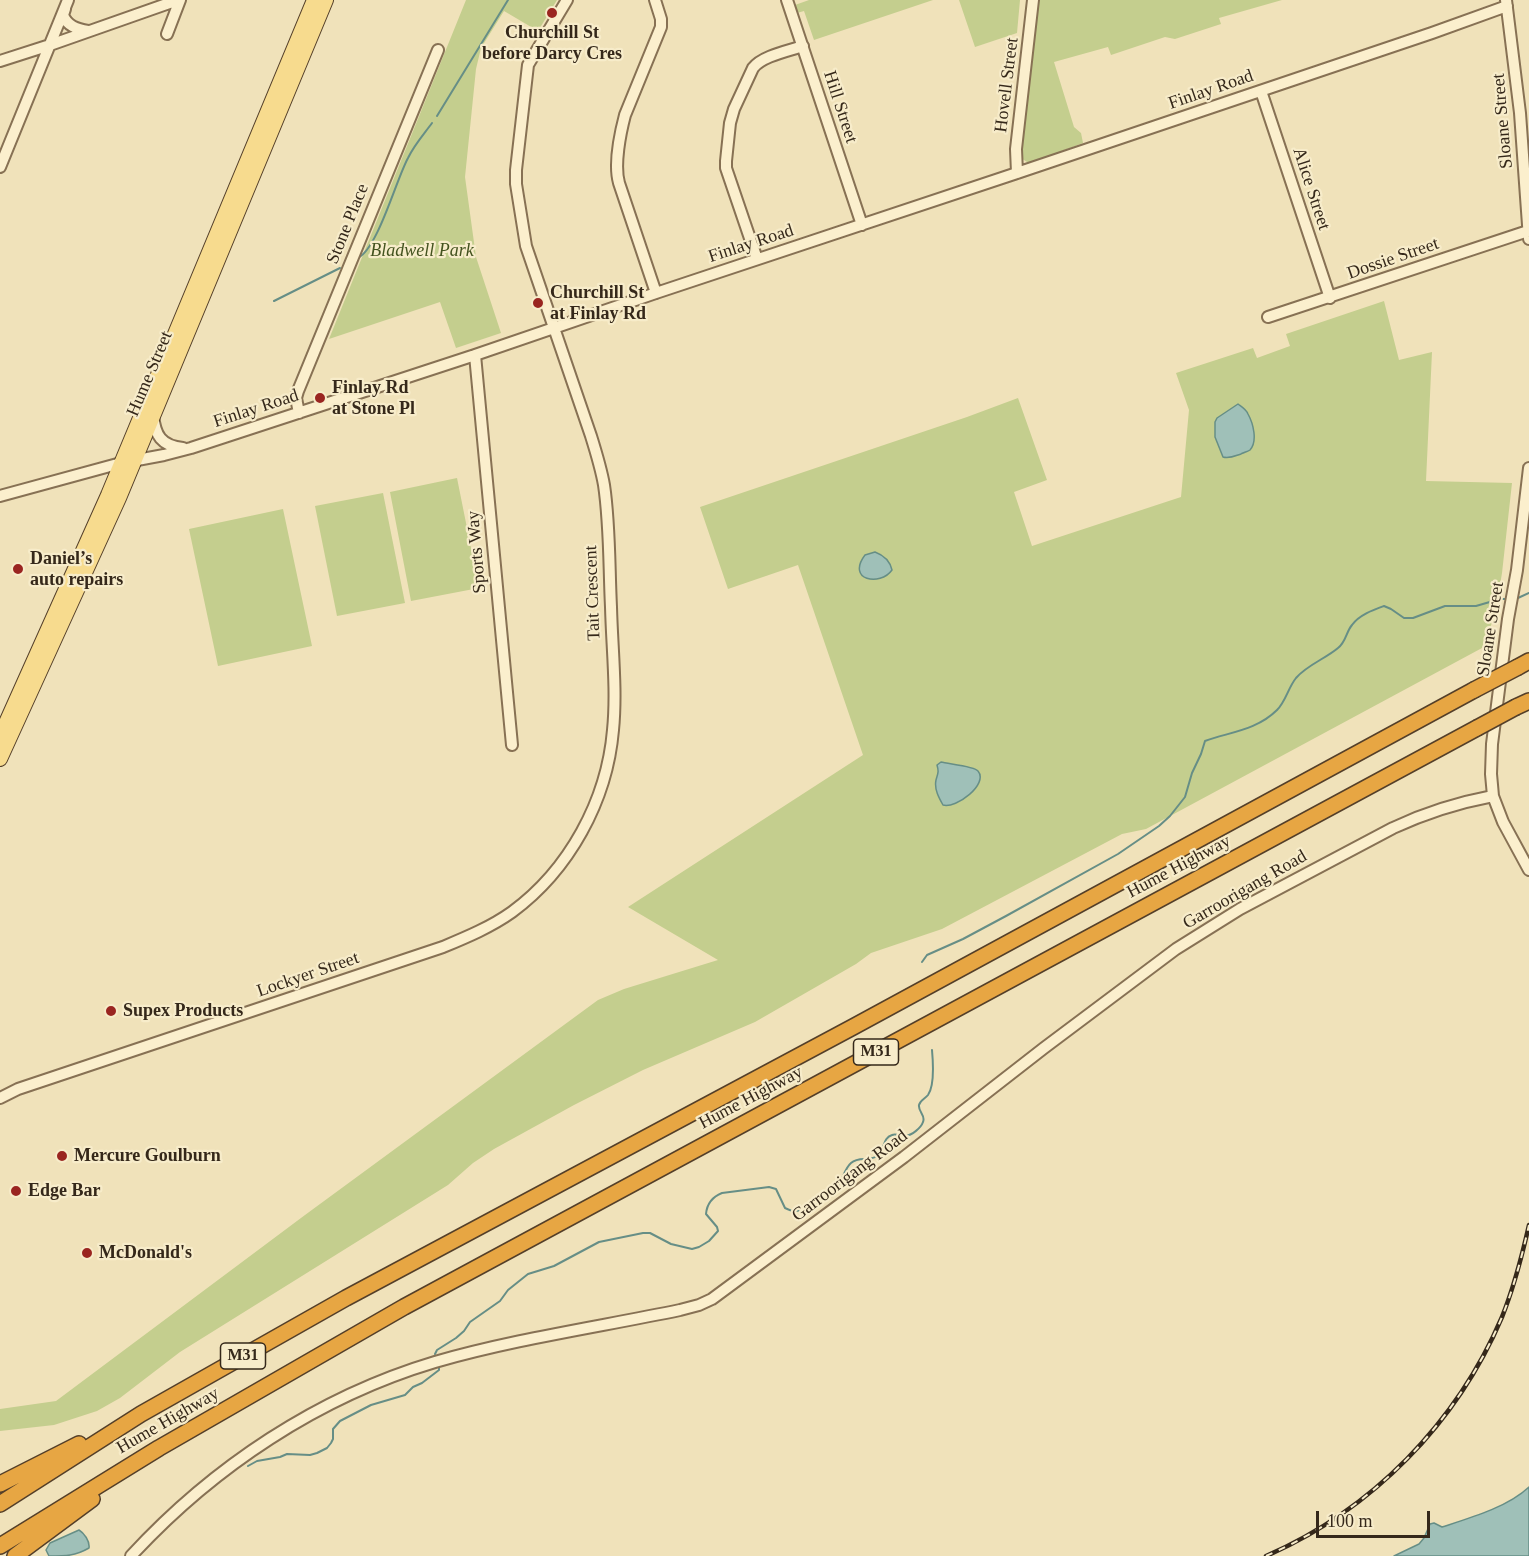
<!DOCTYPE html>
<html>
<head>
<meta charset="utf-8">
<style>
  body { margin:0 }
  #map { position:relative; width:1529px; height:1556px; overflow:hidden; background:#f0e2ba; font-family:Georgia,serif }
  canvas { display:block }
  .scale { position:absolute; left:1316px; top:1511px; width:114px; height:27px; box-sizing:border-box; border:3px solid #35281a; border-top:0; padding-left:8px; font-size:18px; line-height:21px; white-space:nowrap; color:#35281a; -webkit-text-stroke:4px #f7ecca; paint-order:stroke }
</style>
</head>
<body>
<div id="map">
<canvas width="1529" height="1556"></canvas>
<div class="scale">100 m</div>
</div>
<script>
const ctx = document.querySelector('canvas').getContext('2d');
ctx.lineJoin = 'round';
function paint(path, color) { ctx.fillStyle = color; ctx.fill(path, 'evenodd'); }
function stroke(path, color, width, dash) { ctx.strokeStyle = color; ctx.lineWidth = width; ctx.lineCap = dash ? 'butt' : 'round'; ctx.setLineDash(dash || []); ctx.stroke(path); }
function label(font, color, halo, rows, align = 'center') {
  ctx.font = font + ' Georgia,serif'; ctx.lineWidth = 4.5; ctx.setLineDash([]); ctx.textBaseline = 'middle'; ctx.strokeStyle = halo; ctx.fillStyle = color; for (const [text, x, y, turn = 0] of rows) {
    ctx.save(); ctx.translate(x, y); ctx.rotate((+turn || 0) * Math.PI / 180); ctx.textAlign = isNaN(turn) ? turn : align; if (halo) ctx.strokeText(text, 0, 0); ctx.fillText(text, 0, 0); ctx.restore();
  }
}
paint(new Path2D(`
  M 466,0 L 557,0 L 538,31 L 504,11 L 481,48 L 476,69 L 465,177 L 476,257 L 501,333 L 456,348 L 440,302 L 329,339 Z
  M 809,0 L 933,0 L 814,40 L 804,11 L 797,13 L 795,5 Z
  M 959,0 L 1020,0 L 1017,33 L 975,47 Z
  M 1038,0 L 1282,0 L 1219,18 L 1221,24 L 1175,39 L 1165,37 L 1111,55 L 1108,47 L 1054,62 L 1074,127 L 1081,133 L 1083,143 L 1033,162 L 1027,162 L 1021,158 L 1019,143 Z
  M 1384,301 L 1399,360 L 1432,352 L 1426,481 L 1512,483 L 1502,573 L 1495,615 L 1482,648 L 1146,829 L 1122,834 L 942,929 L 871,953 L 856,964 L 755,1022 L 643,1070 L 574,1105 L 494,1149 L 473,1163 L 448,1185 L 180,1352 L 120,1398 L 97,1411 L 54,1425 L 0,1431 L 0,1409 L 56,1401 L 305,1215 L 598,1000 L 624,989 L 718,960 L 628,907 L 863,755 L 798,565 L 728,589 L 700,507 L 967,417 L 1018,398 L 1047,480 L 1014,492 L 1032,546 L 1181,497 L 1189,410 L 1176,373 L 1253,348 L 1257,358 L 1290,346 L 1286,334 Z
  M 457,478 L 479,588 L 411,601 L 390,492 Z
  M 383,493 L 405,603 L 337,616 L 315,506 Z
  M 283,509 L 312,646 L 218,666 L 189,529 Z`), '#c4ce8e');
const water = new Path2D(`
  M 1238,404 C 1242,407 1246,409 1248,414 C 1253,423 1258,441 1250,450 C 1249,451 1242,453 1241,454 C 1235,456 1229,459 1223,457 L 1215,437 L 1215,422 L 1217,418 Z
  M 875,552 C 883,555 890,561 892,570 C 880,587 846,580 865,555 Z
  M 941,762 C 948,764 974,766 978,771 C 989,784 956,809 943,805 C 939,798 934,789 936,780 C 938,773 939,772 937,765 Z
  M 1529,1487 L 1529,1556 L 1394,1556 L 1419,1544 L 1424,1538 L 1430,1524 L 1434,1523 L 1442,1527 C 1470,1518 1508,1507 1529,1487 Z
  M 79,1530 C 84,1533 90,1541 89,1548 C 75,1556 66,1556 49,1556 L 46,1550 L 50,1543 Z`);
paint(water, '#9fc0b8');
stroke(water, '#668e86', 1.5);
stroke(new Path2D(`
  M 437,116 L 508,0
  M 358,258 C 378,248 396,180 408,158 C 414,145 424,134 432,123
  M 274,301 L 340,268
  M 1518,598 L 1529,593
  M 922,962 L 927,955 L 963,939 L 1006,916 L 1118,854 L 1159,826 L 1170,816 L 1185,797 L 1192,773 L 1201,754 L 1205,741 C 1230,732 1257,730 1277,710 C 1286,701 1288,688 1296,678 C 1307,665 1325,659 1338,648 C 1346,642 1346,632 1352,625 C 1359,615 1373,610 1384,606 L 1391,609 L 1404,618 L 1413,618 L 1445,606 L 1476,606 L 1500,599 L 1505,599
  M 435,1354 L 437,1350 L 456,1338 L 464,1331 L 470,1322 L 500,1301 L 508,1290 L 528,1274 L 554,1266 L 599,1242 L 643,1233 L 650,1233 L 671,1244 L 692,1249 L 699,1247 L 709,1241 L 718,1231 L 717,1227 L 706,1214 C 707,1203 712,1197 722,1193 L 769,1187 L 776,1189 L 785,1208 C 787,1209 791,1211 794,1211 C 806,1212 830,1196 837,1187 C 843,1180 844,1169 851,1163 C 859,1156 869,1162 877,1156 C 885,1151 882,1138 892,1135 C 897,1133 901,1137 906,1136 C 912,1135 921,1128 923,1122 C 926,1115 918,1112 919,1105 C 920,1100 925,1099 928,1095 C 935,1085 933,1061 932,1050
  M 248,1466 L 257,1461 L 280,1457 L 287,1454 L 310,1455 L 317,1453 L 327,1448 L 331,1443 L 333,1439 L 333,1429 L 340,1421 L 371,1405 L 405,1395 L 413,1387 L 422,1383 L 439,1370 L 439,1368`), '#668e86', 2);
const minor = new Path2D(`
  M 655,0 L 661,19 L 661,27 L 625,115 C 620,134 614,165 619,183 L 656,293
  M 787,0 L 862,225
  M 1506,0 L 1520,113 L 1529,239
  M 65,9 L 63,15 C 67,26 77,29 88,31
  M 167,34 L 180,0
  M 0,61 L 50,45 L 178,0
  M 1261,91 L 1330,298
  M 0,167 L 68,0
  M 1017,173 L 1016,149 L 1033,0
  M 757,259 L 726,168 L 726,161 L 730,123 L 734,109 L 753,68 C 762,56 788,51 803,46
  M 1268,317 L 1528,231
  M 475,355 L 512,745
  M 299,413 L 296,398 L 298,391 L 438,50
  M 153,415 C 155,435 161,446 183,448
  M 0,496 L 121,463 L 164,455 L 191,448 L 475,355 L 656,293 L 1017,173 L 1432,33 L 1507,6
  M 1493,796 L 1491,774 L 1492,744 L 1508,619 L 1517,570 L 1529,468
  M 0,1098 L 18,1089 L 443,947 C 467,937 491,927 512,912 C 569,870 607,801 613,730 C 617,690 612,648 611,607 C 609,567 610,525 604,485 C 601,468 596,452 591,436 L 526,246 L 516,184 L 516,170 L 528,65 L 567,0
  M 131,1556 C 213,1467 318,1397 435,1362 C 515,1339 598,1327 680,1310 L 699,1305 L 712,1299 L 904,1157 L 1044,1048 L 1176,949 L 1240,909 L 1393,828 C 1427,812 1456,803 1493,796 L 1503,822 L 1529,870`);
const major = new Path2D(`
  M 0,736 L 108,495 L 314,0
  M 0,759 L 119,498 L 326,0`);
const highway = new Path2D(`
  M 1518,667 L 1529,661
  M 1516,707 L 1529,701
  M 0,1484 L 79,1444
  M 0,1504 L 141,1414 L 346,1298 L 853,1027 L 1474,690
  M 0,1546 L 159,1448 L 404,1307 L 1477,728
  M 15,1556 L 92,1499`);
stroke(minor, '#877154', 14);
stroke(major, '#543f29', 16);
stroke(highway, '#543f29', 18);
stroke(minor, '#fbefcd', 10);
stroke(major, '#f7db8e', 14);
stroke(highway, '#e7a643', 15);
const rail = new Path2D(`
  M 1266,1556 C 1372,1510 1457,1423 1502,1317 C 1514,1287 1522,1256 1529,1225`);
stroke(rail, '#35281a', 4.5);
stroke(rail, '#f7ecca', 2, [7]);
const highwayBridge = new Path2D(`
  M 1474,690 L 1518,667
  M 1477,728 L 1516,707`);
stroke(highwayBridge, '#543f29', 18, []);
stroke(highwayBridge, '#e7a643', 15);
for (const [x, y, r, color] of [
  [552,13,6,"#9a2520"],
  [538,303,6,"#9a2520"],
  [320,398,6,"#9a2520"],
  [18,569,6,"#9a2520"],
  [111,1011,6,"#9a2520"],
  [62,1156,6,"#9a2520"],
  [16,1191,6,"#9a2520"],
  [87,1253,6,"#9a2520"]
]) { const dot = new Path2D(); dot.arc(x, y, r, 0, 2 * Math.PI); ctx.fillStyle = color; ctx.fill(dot); stroke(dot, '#f7ecca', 2); }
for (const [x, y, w] of [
  [876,1052,45],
  [243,1356,45]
]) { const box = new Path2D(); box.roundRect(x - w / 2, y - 13, w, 26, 4.5); ctx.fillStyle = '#f7ecca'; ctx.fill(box); stroke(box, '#35281a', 1.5); }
label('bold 16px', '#35281a', null, [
  ["M31",876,1052],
  ["M31",243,1356]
]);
label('bold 18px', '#35281a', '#f7ecca', [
  ["Churchill St",552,33,"center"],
  ["before Darcy Cres",552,54,"center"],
  ["Churchill St",550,293],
  ["at Finlay Rd",550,314],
  ["Finlay Rd",332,388],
  ["at Stone Pl",332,409],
  ["Daniel’s",30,559],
  ["auto repairs",30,580],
  ["Supex Products",123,1011],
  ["Mercure Goulburn",74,1156],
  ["Edge Bar",28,1191],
  ["McDonald's",99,1253]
], 'left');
label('18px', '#35281a', '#f7ecca', [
  ["Hovell Street",1007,85,-83],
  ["Finlay Road",1211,90,-19],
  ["Hill Street",840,107,72],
  ["Sloane Street",1503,121,-95],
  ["Alice Street",1311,189,72],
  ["Stone Place",348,224,-68],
  ["Finlay Road",751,244,-18],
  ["Dossie Street",1393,259,-19],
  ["Hume Street",150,374,-67],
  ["Finlay Road",256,409,-18],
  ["Sports Way",477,552,-95],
  ["Tait Crescent",593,593,-92],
  ["Sloane Street",1491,629,-81],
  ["Hume Highway",1179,867,-28],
  ["Garroorigang Road",1245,890,-30],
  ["Lockyer Street",308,975,-19],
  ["Hume Highway",751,1098,-28],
  ["Garroorigang Road",850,1176,-37],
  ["Hume Highway",168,1421,-30]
]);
label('italic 18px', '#44531f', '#f7ecca', [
  ["Bladwell Park",422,251]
]);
</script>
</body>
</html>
